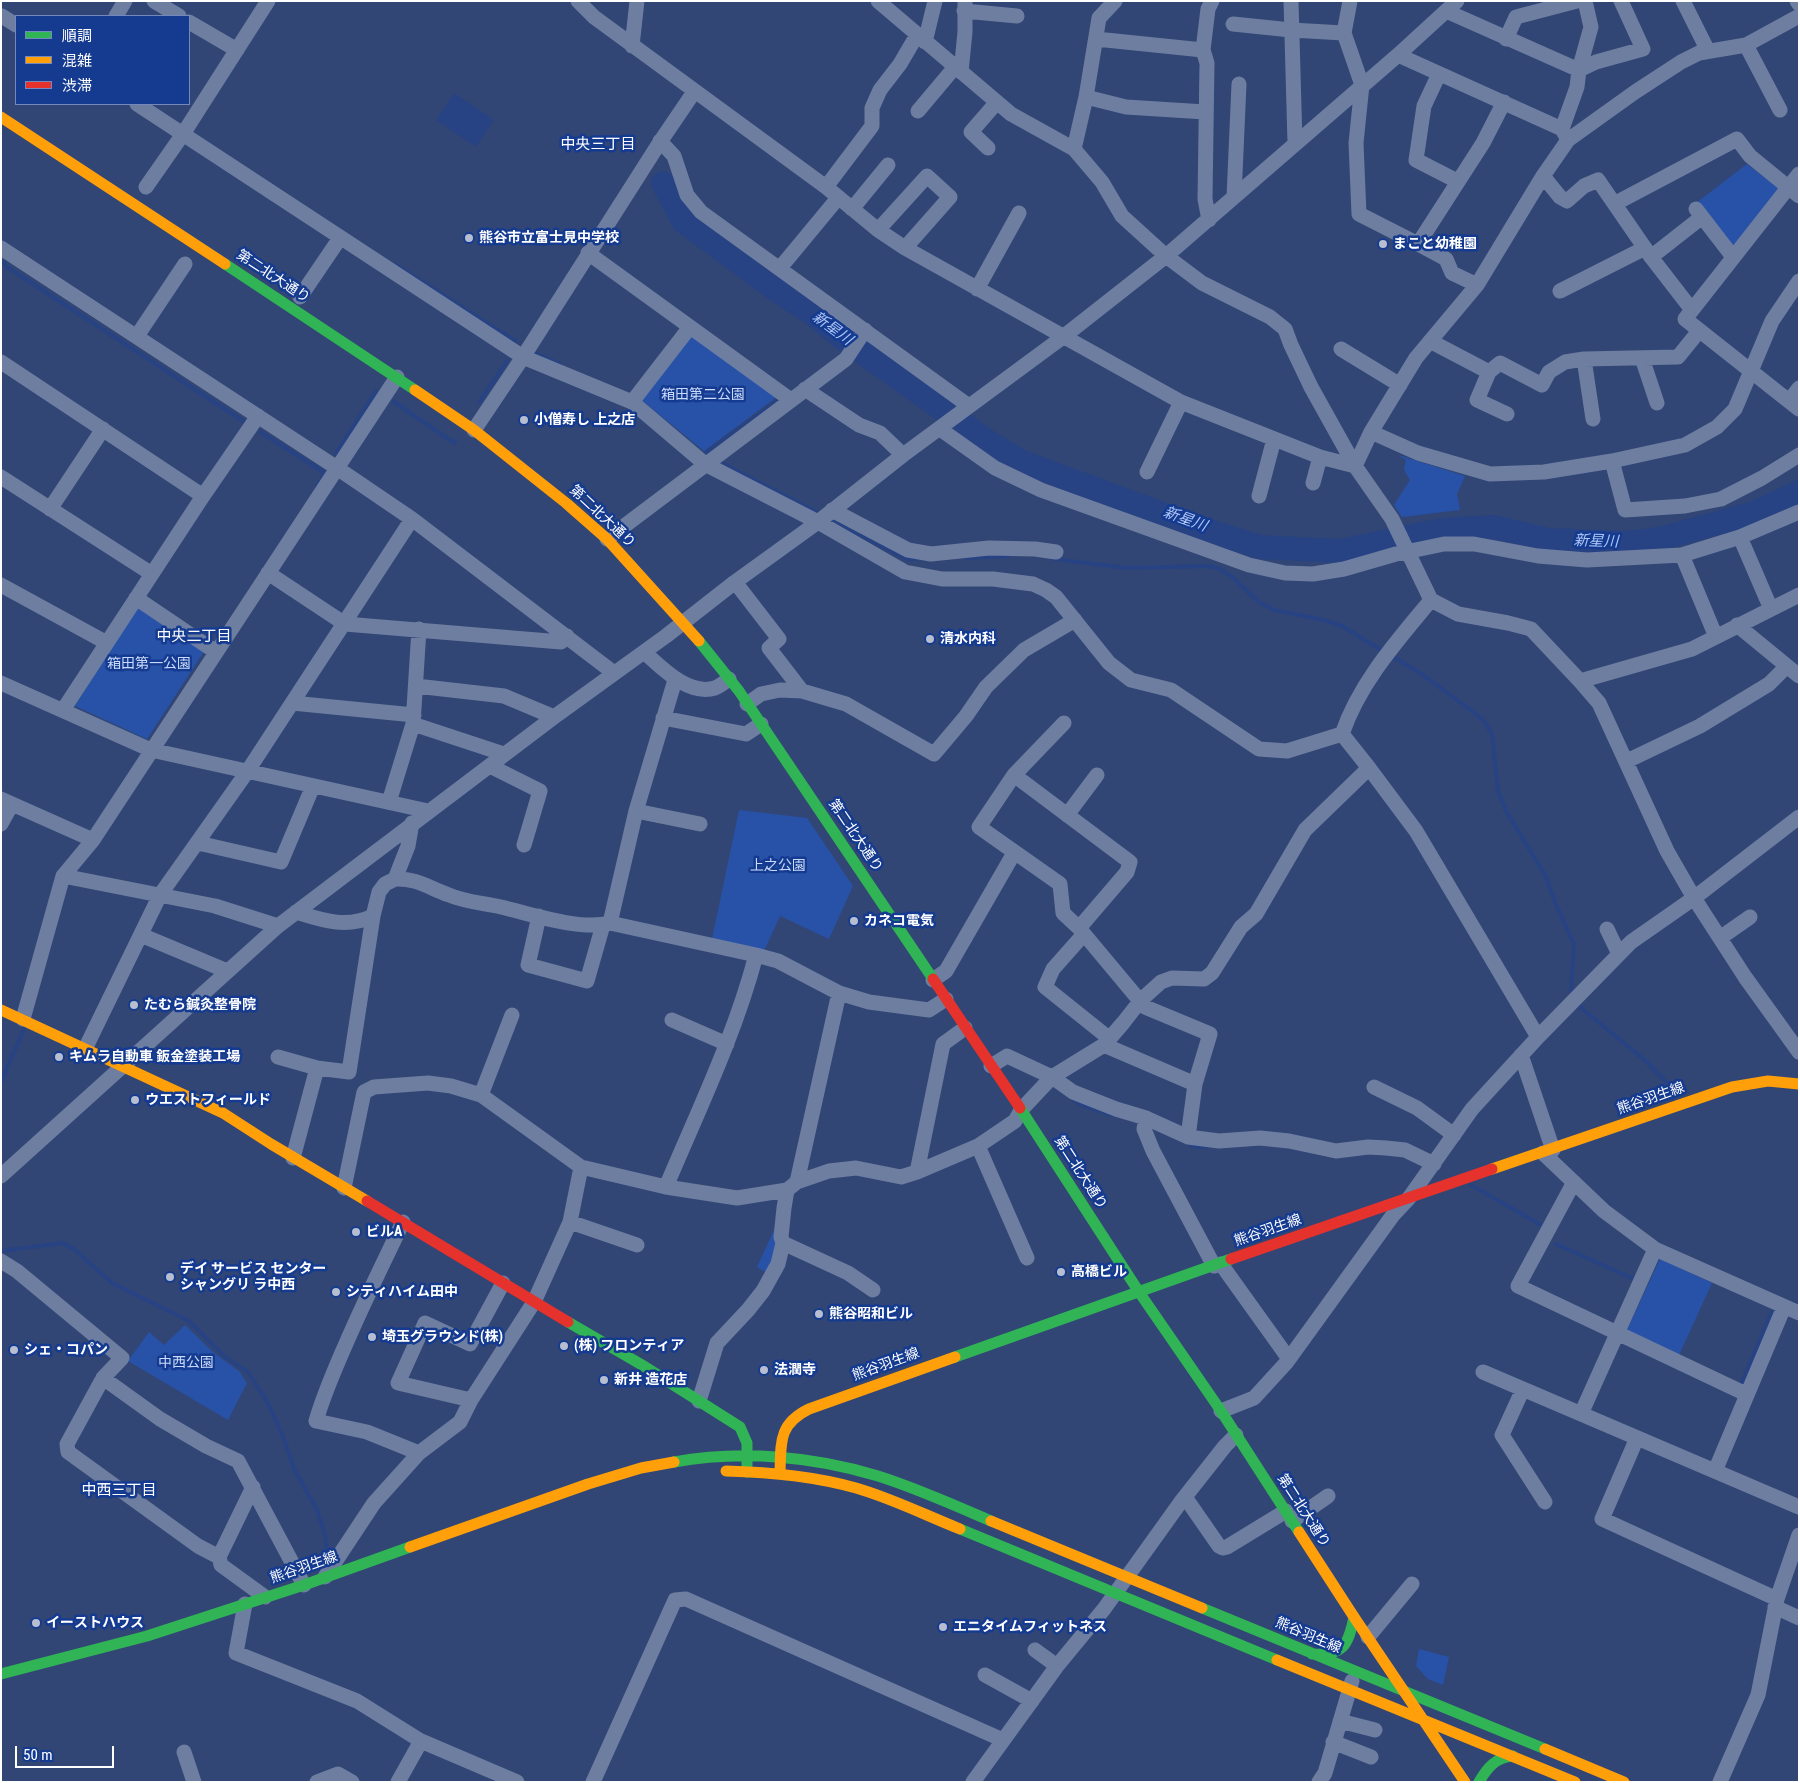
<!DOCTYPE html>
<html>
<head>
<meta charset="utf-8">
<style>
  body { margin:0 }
  #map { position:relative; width:1800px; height:1783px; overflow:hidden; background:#314675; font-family:"Roboto Condensed","Noto Sans JP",sans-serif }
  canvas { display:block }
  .frame { position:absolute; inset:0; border:2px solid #fff; pointer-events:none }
  .legend { position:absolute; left:15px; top:15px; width:175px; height:90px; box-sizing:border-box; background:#153b91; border:1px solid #7389bd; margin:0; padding:6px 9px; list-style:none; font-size:15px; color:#fff }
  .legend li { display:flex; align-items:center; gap:10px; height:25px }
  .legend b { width:25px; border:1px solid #7389bd }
  .scale { position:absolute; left:15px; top:1746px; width:99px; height:22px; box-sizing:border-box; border:2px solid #fff; border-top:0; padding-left:6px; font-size:15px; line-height:18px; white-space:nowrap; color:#fff; -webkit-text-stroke:4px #153b91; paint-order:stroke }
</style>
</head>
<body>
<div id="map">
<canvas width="1800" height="1783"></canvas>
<div class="frame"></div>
<ul class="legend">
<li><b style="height:6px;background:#30b455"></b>順調</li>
<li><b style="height:6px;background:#ff9f0a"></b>混雑</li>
<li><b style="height:6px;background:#e5322d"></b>渋滞</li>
</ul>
<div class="scale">50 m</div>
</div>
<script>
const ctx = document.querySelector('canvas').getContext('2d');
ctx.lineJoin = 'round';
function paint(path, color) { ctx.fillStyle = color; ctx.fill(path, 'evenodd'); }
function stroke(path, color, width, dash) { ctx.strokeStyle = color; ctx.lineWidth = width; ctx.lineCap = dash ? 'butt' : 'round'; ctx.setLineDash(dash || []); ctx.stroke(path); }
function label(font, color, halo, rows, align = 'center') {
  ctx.font = font + ' "Roboto Condensed","Noto Sans JP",sans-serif'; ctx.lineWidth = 5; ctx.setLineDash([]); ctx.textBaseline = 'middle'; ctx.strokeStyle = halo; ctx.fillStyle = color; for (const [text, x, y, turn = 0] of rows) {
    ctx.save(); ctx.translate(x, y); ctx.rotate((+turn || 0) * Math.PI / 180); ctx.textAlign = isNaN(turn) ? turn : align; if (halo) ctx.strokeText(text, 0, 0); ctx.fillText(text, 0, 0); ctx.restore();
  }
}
paint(new Path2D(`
  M 1747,164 L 1779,189 L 1732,249 L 1696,203 Z
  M 691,331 L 778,396 L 704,451 L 640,399 Z
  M 1398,455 L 1465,476 L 1457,494 L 1460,510 L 1402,517 L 1394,505 L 1410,480 L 1404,470 L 1406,460 Z
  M 138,605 L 205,650 L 147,739 L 75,706 Z
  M 739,810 L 807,818 L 853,886 L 829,939 L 780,916 L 764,951 L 712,939 Z
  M 780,1217 L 777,1253 L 769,1274 L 757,1267 Z
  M 1660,1259 L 1712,1283 L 1679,1355 L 1626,1332 Z
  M 185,1325 L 214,1353 L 239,1371 L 247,1383 L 228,1420 L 128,1361 L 149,1332 L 164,1345 Z
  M 1419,1649 L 1449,1657 L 1443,1685 L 1428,1679 L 1416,1666 Z`), '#2852a8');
paint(new Path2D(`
  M 454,93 L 494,120 L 476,147 L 436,120 Z`), '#284383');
stroke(new Path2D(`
  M 3,262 L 7,267 L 243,421
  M 396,265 L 515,341
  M 532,352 L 560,364
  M 393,401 L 454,443 L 455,441
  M 480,401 L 507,361
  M 260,432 L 325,473 L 317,486
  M 336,454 L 376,391
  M 704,454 L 777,401
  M 718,461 L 820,514
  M 829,519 L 907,559 L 917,559
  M 966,558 L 1009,556
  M 1054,559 L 1127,568 L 1209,566 L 1220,569 L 1231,576 L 1260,603 L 1274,610 L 1324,620 L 1342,626 L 1384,652
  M 1390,655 L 1423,675 L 1472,711 L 1484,721 L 1492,734 L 1498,791 L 1506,811 L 1545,875 L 1556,905 L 1574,944 L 1571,990 L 1573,995
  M 1578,1003 L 1581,1008 L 1646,1061 L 1670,1086 L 1673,1099
  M 1,1082 L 24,1029
  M 1074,1100 L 1082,1105 L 1112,1115
  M 1189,1144 L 1198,1147 L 1209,1146
  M 1471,1185 L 1541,1225
  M 1556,1244 L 1636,1280
  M 1,1251 L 63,1243 L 75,1250 L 112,1283 L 189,1321 L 224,1356 L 248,1372 L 269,1405 L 284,1439 L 295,1471 L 317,1510 L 325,1535 L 328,1564
  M 1742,1382 L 1772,1312`), '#284383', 4);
stroke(new Path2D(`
  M 663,183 L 683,221 L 775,289 L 810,312 L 849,343 L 987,441 L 1022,462 L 1203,529 L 1260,547 L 1340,551 L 1441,530 L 1494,527 L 1548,540 L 1628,543 L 1659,539 L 1754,513 L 1799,492`), '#284383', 24);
stroke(new Path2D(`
  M 154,1 L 179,16
  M 578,1 L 594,17 L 826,187 L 878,230 L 905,248 L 1181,402 L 1320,457 L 1355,466
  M 878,1 L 1011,114 L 1074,149 L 1102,182 L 1122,216 L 1166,256 L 1202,283 L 1270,317 L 1285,329 L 1291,345 L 1311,387 L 1355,466 L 1392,519 L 1431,600 L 1458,614 L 1508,623 L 1531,629 L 1580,681 L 1599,703 L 1667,851 L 1694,898 L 1745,977 L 1799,1052
  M 1291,1 L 1295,143
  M 1350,1 L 1344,33 L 1362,85 L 1356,143 L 1359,214 L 1418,244 L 1483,143 L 1504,102
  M 1683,1 L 1708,51
  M 1797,1 L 1799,4
  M 964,11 L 1017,16
  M 1446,11 L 1579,70 L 1596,62 L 1643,49 L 1621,1
  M 2,16 L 16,25
  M 116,16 L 125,1
  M 189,22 L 237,50
  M 1233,24 L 1291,30 L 1344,33
  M 1096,39 L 1203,50
  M 1506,39 L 1516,17 L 1577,1
  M 925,42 L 935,1
  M 1746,45 L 1780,110
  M 632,46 L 637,1
  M 1398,55 L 1562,129 L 1568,140
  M 961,72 L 965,32 L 965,1
  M 1439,74 L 1424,106 L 1416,160 L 1457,181
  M 1086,97 L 1126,107 L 1205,112
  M 137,104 L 523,357 L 632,402 L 705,464 L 818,522 L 905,572 L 942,579 L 993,579 L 1033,584 L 1046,590 L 1056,597 L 1109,663 L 1131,680 L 1171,690 L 1259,749 L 1287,751 L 1342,734
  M 918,111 L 955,67
  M 1562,129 L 1577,87 L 1579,70 L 1591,27 L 1585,1
  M 660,141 L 674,156 L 687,195 L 701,212 L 969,406
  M 988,148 L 971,132 L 997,102
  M 1074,149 L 1086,97 L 1099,18 L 1115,1
  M 1799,174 L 1685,319 L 1799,409
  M 1543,176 L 1560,197 L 1567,201 L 1584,186 L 1598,180 L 1651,257 L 1692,310
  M 146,187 L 183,134 L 268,1
  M 826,187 L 872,126 L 872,108 L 880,90 L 900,64 L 917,35
  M 1234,197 L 1239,84
  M 1616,203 L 1737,139 L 1750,156 L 1799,196
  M 852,209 L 888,165
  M 1696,209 L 1733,257
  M 1209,220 L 1205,199 L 1207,63 L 1203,50 L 1208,9 L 1212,1
  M 878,230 L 927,176 L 950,197 L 905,248
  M 1418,244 L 1446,259 L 1452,273 L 1477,285
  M 1,248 L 337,468 L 412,519 L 614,673
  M 588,253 L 791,400
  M 1651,257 L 1702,217
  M 780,268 L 838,198
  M 977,289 L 1019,213
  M 1560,291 L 1645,248
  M 300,297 L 340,238
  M 137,336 L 185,264
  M 1430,341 L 1489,372 L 1500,363 L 1542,385 L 1549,372 L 1565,362 L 1584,359 L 1678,357 L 1699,331
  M 1341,349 L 1400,385
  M 1642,358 L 1657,403
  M 1584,359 L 1593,419
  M 1,362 L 203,496
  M 1489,372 L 1477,400 L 1507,414
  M 805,389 L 859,425 L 880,433 L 903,455
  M 1789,401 L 1799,388
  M 632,402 L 690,327
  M 940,429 L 995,468 L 1041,490 L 1249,565 L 1285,573 L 1313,574 L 1344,569 L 1396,554 L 1444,544 L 1474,544 L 1538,556 L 1587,560 L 1682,555 L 1740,537 L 1799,512
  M 474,430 L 523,357 L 660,142 L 694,92
  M 1371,432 L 1418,453 L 1490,474 L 1544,472 L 1612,461 L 1685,445 L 1717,427 L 1735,409 L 1772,321 L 1799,281
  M 1612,461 L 1625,510 L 1685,506 L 1721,499 L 1762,478 L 1799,455
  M 1355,466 L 1371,432 L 1416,358 L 1477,285 L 1543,176 L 1568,140 L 1635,92 L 1681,62 L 1699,53 L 1746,45 L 1799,16
  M 1147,472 L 1181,402
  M 1,477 L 152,574
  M 1313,483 L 1320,457
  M 1259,496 L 1274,439
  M 50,509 L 103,429
  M 832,510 L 908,550 L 931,554 L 989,548 L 1035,549 L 1056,552
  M 1740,537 L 1771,609
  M 607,539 L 846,359 L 865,330
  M 1682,555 L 1716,637
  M 268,573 L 345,624 L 561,642 L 567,636
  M 735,582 L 779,639 L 769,648 L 802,691
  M 1,585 L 107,643
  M 136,598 L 216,652
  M 1431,600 C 1397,641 1360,682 1342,734 L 1369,768 L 1416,831 L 1538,1037
  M 1737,625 L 1799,676
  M 644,652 C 662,668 688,696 715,688 C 720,686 725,682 729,679
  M 1580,681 L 1692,649 L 1799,595
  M 1,683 L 151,750 L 428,811
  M 416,686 L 504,696 L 554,717
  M 292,703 L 414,715
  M 747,704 L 761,694 L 780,690 L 802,691 L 846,704 L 934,754 L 966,716 L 986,687 L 1024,650 L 1075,620
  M 63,710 L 203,496 L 258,416
  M 663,718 L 746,734 L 761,724
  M 413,724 L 504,754
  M 1627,761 L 1700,726 L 1769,684 L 1786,667
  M 490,766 L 540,791 L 524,845
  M 1014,775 L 1064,723
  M 1,799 L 93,840
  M 389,802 L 413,724 L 419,629
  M 636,811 L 700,824
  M 1067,815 L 1097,775
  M 1,824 L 12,804
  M 198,843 L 281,862 L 313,786
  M 63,876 L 215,906 L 278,926
  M 395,879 C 417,878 429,888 449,895 C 465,902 484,903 501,907 C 531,914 581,931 610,923 L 756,955 L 778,961 L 839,993 L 869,1002 L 929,1010 L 946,999
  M 296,912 C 322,920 346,929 373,916
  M 539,916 L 528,965 L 587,981 L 603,925
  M 610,923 L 636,811 L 675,680
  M 1079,928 L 1127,872 L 1130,862 L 1014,775 L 979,827 L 1060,884 L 1063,913 L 1079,928 L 1145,1007 L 1210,1034 L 1195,1084 L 1188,1137
  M 1607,929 L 1619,954
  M 1084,934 L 1053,969 L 1045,987 L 1110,1039
  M 141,935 L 227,971
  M 1720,938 L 1750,917
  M 933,980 L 946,971 L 1014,853
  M 23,1019 L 63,876 L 93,840 L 397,377
  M 672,1020 L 727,1044
  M 1104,1045 L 1195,1084
  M 85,1049 L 160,895 L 247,772 L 412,519
  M 1521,1055 L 1553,1150
  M 278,1057 L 317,1068
  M 991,1066 L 1007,1056 L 1052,1077 L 1073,1092 L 1116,1109 L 1146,1118 L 1188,1137 L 1219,1141 L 1260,1138 L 1289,1141 L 1336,1151 L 1368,1147 L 1386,1148 L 1405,1150 L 1434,1164
  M 1374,1087 L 1417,1108 L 1454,1135
  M 481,1095 L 512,1015
  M 1146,1118 L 1144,1129 L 1153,1151 L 1214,1266
  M 978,1146 L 1027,1258
  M 1543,1153 L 1604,1211 L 1655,1249 L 1799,1313
  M 293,1158 L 317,1068 L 349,1072 L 373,916 L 379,892 L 385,884 L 395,879 L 408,846 L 412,823
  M 917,1172 L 943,1044 L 965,1028
  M 1,1176 L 278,926 L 554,717 L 666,636 L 735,582 L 818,522 L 903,455 L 1063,337 L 1166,256 L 1398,55 L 1457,1
  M 797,1182 L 839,993
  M 1574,1182 L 1518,1286 L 1746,1394
  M 666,1187 C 698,1111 735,1035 756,955
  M 344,1188 L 364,1092 L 374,1087 L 428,1083 L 451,1086 L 481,1095 L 581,1167 L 666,1187 L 737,1198 L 787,1190 L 797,1182 L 829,1171 L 856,1168 L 901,1177 L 917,1172 L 978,1146 L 1015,1121 L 1021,1110 L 1052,1077 L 1104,1045 L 1123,1023 L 1141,1000 L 1161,982 L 1172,978 L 1204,979 L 1212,973 L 1241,927 L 1256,914 L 1305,830 L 1369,768
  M 403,1222 C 384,1261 365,1300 348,1339 C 336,1366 324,1393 316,1421 L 367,1432 L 419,1453
  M 570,1222 L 637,1245
  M 783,1243 L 848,1273 L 873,1290
  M 1,1261 L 17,1271 L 122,1358 L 103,1378 L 67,1444 L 68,1452 L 198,1546 L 219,1557
  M 1221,1264 L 1289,1359
  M 1483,1372 L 1799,1507
  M 103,1378 L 160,1419 L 206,1446 L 238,1461 L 304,1585
  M 1523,1389 L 1502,1435 L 1545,1502
  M 471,1400 L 398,1383 L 425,1323 L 470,1344 L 503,1283
  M 699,1401 L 717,1343 L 748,1310 L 763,1291 L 778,1264 L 783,1243 L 781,1237 L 784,1208 L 787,1190
  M 1221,1411 L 1254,1398 L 1286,1363 L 1393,1215 L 1409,1198 L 1472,1109 L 1538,1037 L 1631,942 L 1694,898 L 1799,817
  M 1581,1414 L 1655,1249
  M 1637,1438 L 1602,1519 L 1777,1599
  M 1715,1471 L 1784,1307
  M 253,1487 L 219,1557 L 221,1565 L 265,1597
  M 1185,1497 L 1219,1546 L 1223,1548 L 1227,1547 L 1286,1511
  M 1292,1521 L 1328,1496
  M 325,1577 L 374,1503 L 419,1453 L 460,1422 L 471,1400 L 534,1302 L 570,1222 L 581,1167
  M 245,1604 L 236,1653 L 357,1701 L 421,1741 L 517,1782
  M 1775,1607 L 1799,1618
  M 1368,1637 L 1412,1584
  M 1035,1650 L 1057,1666
  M 985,1675 L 1032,1701
  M 1340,1721 L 1375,1730
  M 1333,1742 L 1371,1757
  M 184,1752 L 194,1782
  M 317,1782 L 338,1774 L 352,1782
  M 398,1782 L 421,1741
  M 593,1782 L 675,1600 L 686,1599 L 1003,1740
  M 973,1782 L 1057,1666 L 1104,1609 L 1180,1503 L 1225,1446 L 1236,1435
  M 1319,1782 L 1325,1773 L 1352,1681
  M 1720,1782 L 1758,1695 L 1777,1599 L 1799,1535`), '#6e7ea0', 15);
stroke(new Path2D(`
  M 225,264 L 415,390
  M 699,641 L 739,691 L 933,979
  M 1020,1108 L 1139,1292 L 1221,1411 L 1299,1532
  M 568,1322 L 642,1365 L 740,1427 L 747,1443 L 747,1472
  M 955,1357 L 1231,1259
  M 674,1462 C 741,1450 812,1456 878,1476 C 916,1488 954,1505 991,1521
  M 960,1529 L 1277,1660
  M 1202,1608 L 1545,1749
  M 1312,1654 C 1343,1656 1348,1646 1354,1617
  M 1,1674 L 147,1636 L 304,1585 L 410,1547
  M 1479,1782 C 1487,1768 1496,1757 1513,1756`), '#30b455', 11);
stroke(new Path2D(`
  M 1,117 L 225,264
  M 415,390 L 474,430 L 566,503 L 607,539 L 699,641
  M 1,1010 L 223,1113 L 271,1144 L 367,1201
  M 1492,1169 L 1732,1087 L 1768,1081 L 1799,1084
  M 726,1471 C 770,1472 813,1476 856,1488 C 891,1498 925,1515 960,1529
  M 780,1474 C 781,1443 778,1424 809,1409 L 955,1357
  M 991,1521 L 1202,1608
  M 1299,1532 L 1354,1617 L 1465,1782
  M 410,1547 L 588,1484 L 641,1468 L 674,1462
  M 1277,1660 L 1575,1782
  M 1545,1749 L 1624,1782`), '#ff9f0a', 11);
stroke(new Path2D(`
  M 933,979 L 1020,1108
  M 367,1201 L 568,1322
  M 1231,1259 L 1492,1169`), '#e5322d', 11);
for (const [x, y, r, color] of [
  [469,238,5,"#b7becf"],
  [1383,244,5,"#b7becf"],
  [524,420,5,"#b7becf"],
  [930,639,5,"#b7becf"],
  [854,921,5,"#b7becf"],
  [134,1005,5,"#b7becf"],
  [59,1057,5,"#b7becf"],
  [135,1100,5,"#b7becf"],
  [356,1232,5,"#b7becf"],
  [1061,1272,5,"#b7becf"],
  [170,1277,5,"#b7becf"],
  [336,1292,5,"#b7becf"],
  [819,1314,5,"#b7becf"],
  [372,1337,5,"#b7becf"],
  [564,1346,5,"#b7becf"],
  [14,1350,5,"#b7becf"],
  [764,1370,5,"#b7becf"],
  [604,1380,5,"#b7becf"],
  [36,1623,5,"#b7becf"],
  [943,1627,5,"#b7becf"]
]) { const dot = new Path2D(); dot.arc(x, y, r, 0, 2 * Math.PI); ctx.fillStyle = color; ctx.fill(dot); stroke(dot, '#153b91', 2); }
label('bold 14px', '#fff', '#153b91', [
  ["熊谷市立富士見中学校",479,238],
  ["まこと幼稚園",1393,244],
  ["小僧寿し 上之店",534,420],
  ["清水内科",940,639],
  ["カネコ電気",864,921],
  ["たむら鍼灸整骨院",144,1005],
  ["キムラ自動車 鈑金塗装工場",69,1057],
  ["ウエストフィールド",145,1100],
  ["ビルA",366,1232],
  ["デイ サービス センター",180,1269],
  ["シャングリ ラ中西",180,1285],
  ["高橋ビル",1071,1272],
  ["シティハイム田中",346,1292],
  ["熊谷昭和ビル",829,1314],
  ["埼玉グラウンド(株)",382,1337],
  ["(株) フロンティア",574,1346],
  ["シェ・コパン",24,1350],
  ["法潤寺",774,1370],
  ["新井 造花店",614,1380],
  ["イーストハウス",46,1623],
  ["エニタイムフィットネス",953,1627]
], 'left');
label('14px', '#fff', '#153b91', [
  ["第二北大通り",273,277,33],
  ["第二北大通り",602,517,43],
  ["第二北大通り",855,836,56],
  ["熊谷羽生線",1651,1099,-19],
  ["第二北大通り",1080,1173,57],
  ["熊谷羽生線",1268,1231,-19],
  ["熊谷羽生線",886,1365,-20],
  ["第二北大通り",1303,1511,57],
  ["熊谷羽生線",304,1568,-19],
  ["熊谷羽生線",1308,1636,23]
]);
label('14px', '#c9dafc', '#153b91', [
  ["箱田第二公園",703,395],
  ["箱田第一公園",149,664],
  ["上之公園",778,866],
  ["中西公園",186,1363]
]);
label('15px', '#fff', '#153b91', [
  ["中央三丁目",598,145],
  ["中央二丁目",194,637],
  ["中西三丁目",119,1491]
]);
label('italic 15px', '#aec6f8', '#153b91', [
  ["新星川",832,329,36],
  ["新星川",1185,520,20],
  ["新星川",1596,542,2]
]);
</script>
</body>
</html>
